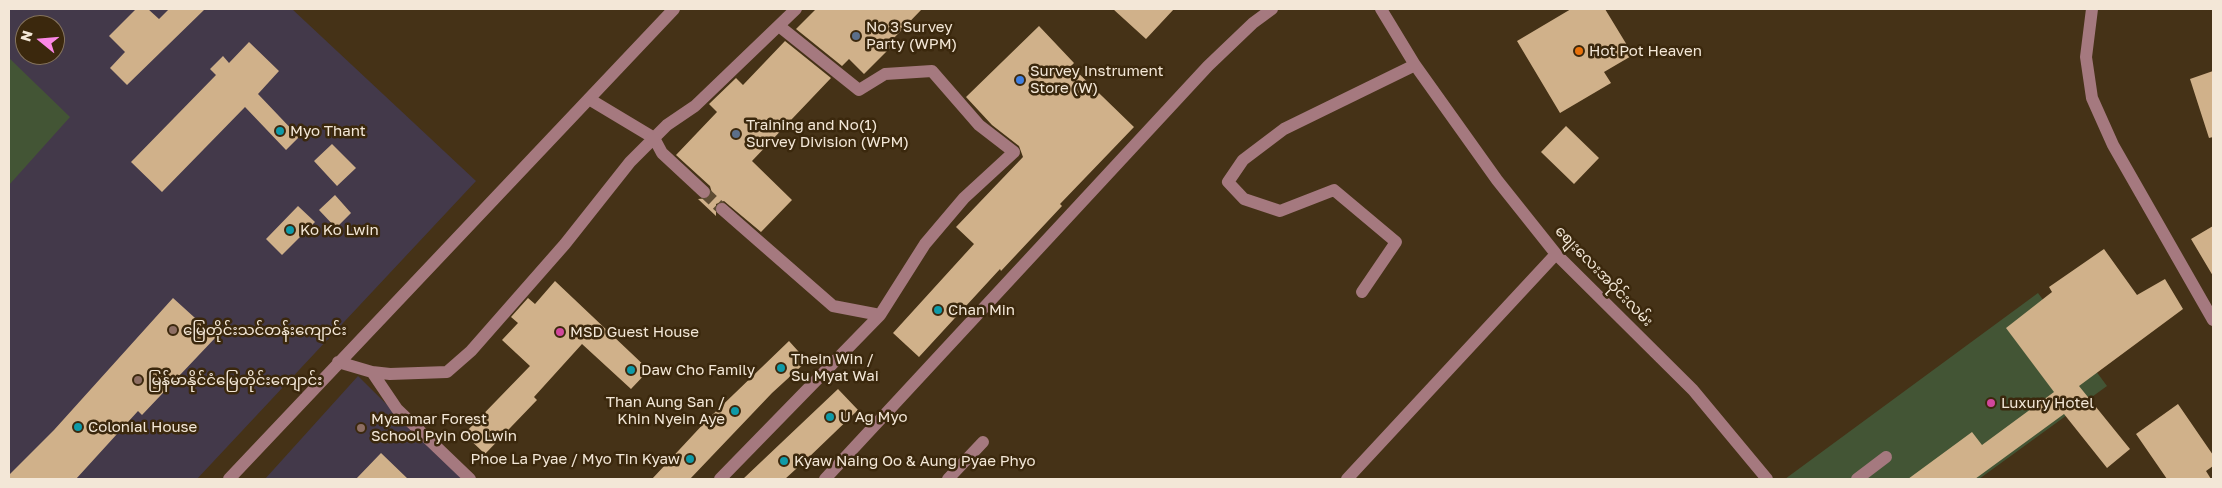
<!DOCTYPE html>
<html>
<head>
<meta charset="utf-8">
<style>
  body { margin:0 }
  #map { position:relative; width:2222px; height:488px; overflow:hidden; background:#453217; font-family:"Golos Text",sans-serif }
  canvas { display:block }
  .frame { position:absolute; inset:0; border:10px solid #f3e7d7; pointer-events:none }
  .north { position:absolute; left:15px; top:15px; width:50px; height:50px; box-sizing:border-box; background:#3b280d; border:1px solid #85745e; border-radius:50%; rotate:287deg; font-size:14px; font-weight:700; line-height:20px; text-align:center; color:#f3e7d7 }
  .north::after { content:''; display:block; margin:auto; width:18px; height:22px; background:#fb87e6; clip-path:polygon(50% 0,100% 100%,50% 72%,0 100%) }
</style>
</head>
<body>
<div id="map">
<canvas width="2222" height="488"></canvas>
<div class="frame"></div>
<div class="north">N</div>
</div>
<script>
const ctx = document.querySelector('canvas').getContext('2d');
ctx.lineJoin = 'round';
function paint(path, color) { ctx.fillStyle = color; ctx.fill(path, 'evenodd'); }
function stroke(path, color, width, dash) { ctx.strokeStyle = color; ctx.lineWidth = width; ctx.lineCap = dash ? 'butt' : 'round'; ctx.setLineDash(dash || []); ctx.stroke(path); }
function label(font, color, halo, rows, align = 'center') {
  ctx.font = font + ' "Golos Text","Noto Sans Myanmar",sans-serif'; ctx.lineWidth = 5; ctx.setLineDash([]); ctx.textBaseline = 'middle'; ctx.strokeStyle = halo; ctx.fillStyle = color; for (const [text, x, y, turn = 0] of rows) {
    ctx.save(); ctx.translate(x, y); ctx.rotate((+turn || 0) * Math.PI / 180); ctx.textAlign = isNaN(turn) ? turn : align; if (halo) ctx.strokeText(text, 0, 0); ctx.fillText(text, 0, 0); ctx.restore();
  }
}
paint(new Path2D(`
  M 9,9 L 292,9 L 476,181 L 197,479 L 9,479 ZM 25,25 L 55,25 L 55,55 L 25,55 Z
  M 358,376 L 462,479 L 265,479 Z`), '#43394a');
paint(new Path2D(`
  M 9,58 L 70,117 L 9,185 Z
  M 2038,293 L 2107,386 L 1979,479 L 1785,479 Z`), '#435535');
paint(new Path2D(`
  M 136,9 L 148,9 L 159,19 L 169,9 L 205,9 L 127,85 L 110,68 L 125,52 L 109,36 Z
  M 816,9 L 922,9 L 891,41 L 894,44 L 864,74 L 849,59 L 842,66 L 796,29 Z
  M 1113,9 L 1174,9 L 1146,39 Z
  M 1571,9 L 1605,9 L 1633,55 L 1604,72 L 1611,83 L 1560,113 L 1517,41 Z
  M 1039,26 L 1074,63 L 1071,66 L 1134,127 L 1060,204 L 1062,206 L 1001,271 L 1000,269 L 919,357 L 893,333 L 974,244 L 956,227 L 1023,157 L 1019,146 L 992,125 L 966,97 Z
  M 785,41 L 831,78 L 752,161 L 792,200 L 761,232 L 724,201 L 716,204 L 716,216 L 698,199 L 710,198 L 712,193 L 710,186 L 676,155 L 717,112 L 709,104 L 736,78 L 743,85 Z
  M 249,42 L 279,71 L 258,94 L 299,137 L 286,150 L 245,107 L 162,192 L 131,162 L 216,75 L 210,69 L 223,56 L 229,63 Z
  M 2213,71 L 2213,137 L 2209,138 L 2190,79 Z
  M 1566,126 L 1599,158 L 1574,184 L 1541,152 Z
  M 332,144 L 356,168 L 337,186 L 314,161 Z
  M 335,195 L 351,213 L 336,228 L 319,210 Z
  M 298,206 L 315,222 L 282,255 L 266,239 Z
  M 2213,226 L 2213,276 L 2191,239 Z
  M 2104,249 L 2137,295 L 2165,279 L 2183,309 L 2079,386 L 2130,449 L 2107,468 L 2064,414 L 1975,479 L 1908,479 L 1972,432 L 1982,445 L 2054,392 L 2006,328 L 2052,292 L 2049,287 Z
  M 555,281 L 649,370 L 631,389 L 582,344 L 534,397 L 537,400 L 485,454 L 464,434 L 530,366 L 502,340 L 518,323 L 511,317 L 528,298 L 535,304 Z
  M 173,298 L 216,337 L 142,415 L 138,411 L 76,479 L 9,479 L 9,475 L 54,430 Z
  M 789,341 L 807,361 L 772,393 L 690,479 L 652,479 L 707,420 Z
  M 838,389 L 858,410 L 807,459 L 785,479 L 743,479 Z
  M 2178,404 L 2213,455 L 2213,466 L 2206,471 L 2211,479 L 2167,479 L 2136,434 Z
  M 381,453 L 408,479 L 356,479 Z`), '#d0b18a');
stroke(new Path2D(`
  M 704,192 L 722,209`), '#5f4d34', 12, [12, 6]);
stroke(new Path2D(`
  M 1381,9 L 1415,65 L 1497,180 L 1556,254 L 1693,390 L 1767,479
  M 2092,9 L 2086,57 L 2092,98 L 2113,145 L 2213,320
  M 779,26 L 859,90 L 885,74 L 932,71 L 979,125 L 1014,152 L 964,198 L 925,244 L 880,315
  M 704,192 L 662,153 L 654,138 L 667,125 L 695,106 L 796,9
  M 1362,292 L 1396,242 L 1334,190 L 1280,211 L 1244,199 L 1228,182 L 1243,160 L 1284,129 L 1415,65
  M 338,362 L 372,372 L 390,374 L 447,372 L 471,351 L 565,244 L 630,162 L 654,138 L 589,99
  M 372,372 L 397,409 L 470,479
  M 229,479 L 674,9
  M 720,479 L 880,315 L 833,306 L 722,209
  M 825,479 L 1208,66 L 1253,23 L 1272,9
  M 948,479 L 983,442
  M 1347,479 L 1556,254
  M 1857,479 L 1886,457`), '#a5797f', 12);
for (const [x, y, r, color] of [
  [856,36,5,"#5c6f8a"],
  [1579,51,5,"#e8710a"],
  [1020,80,5,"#3f7fe0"],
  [280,131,5,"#0f9aa8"],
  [736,134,5,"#5c6f8a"],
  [290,230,5,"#0f9aa8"],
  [938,310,5,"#0f9aa8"],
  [173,330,5,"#8d6e63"],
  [560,332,5,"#d1479c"],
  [781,368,5,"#0f9aa8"],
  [631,370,5,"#0f9aa8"],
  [138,380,5,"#8d6e63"],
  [1991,403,5,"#d1479c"],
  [735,411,5,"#0f9aa8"],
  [830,417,5,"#0f9aa8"],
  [78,427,5,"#0f9aa8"],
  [361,428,5,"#8d6e63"],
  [690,459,5,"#0f9aa8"],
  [784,461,5,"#0f9aa8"]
]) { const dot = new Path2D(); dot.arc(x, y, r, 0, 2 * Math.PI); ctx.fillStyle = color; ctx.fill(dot); stroke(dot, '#3b280d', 2); }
label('15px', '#f3e7d7', '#3b280d', [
  ["No 3 Survey",866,27],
  ["Party (WPM)",866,44],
  ["Hot Pot Heaven",1589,51],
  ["Survey Instrument",1030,71],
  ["Store (W)",1030,88],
  ["Training and No(1)",746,125],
  ["Survey Division (WPM)",746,142],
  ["Myo Thant",290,131],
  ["Ko Ko Lwin",300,230],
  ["Chan Min",948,310],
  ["မြေတိုင်းသင်တန်းကျောင်း",183,330],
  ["MSD Guest House",570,332],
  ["Thein Win /",791,359],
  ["Su Myat Wai",791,376],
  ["Daw Cho Family",641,370],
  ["မြန်မာနိုင်ငံမြေတိုင်းကျောင်း",148,380],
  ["Than Aung San /",725,402,"right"],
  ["Khin Nyein Aye",725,419,"right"],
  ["Luxury Hotel",2001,403],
  ["U Ag Myo",840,417],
  ["Myanmar Forest",371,419],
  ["School Pyin Oo Lwin",371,436],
  ["Colonial House",88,427],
  ["Phoe La Pyae / Myo Tin Kyaw",680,459,"right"],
  ["Kyaw Naing Oo & Aung Pyae Phyo",794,461]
], 'left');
label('15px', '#f3e7d7', '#3b280d', [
  ["စျေးလေးအဝိုင်းလမ်း",1604,276,46]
]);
</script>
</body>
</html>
